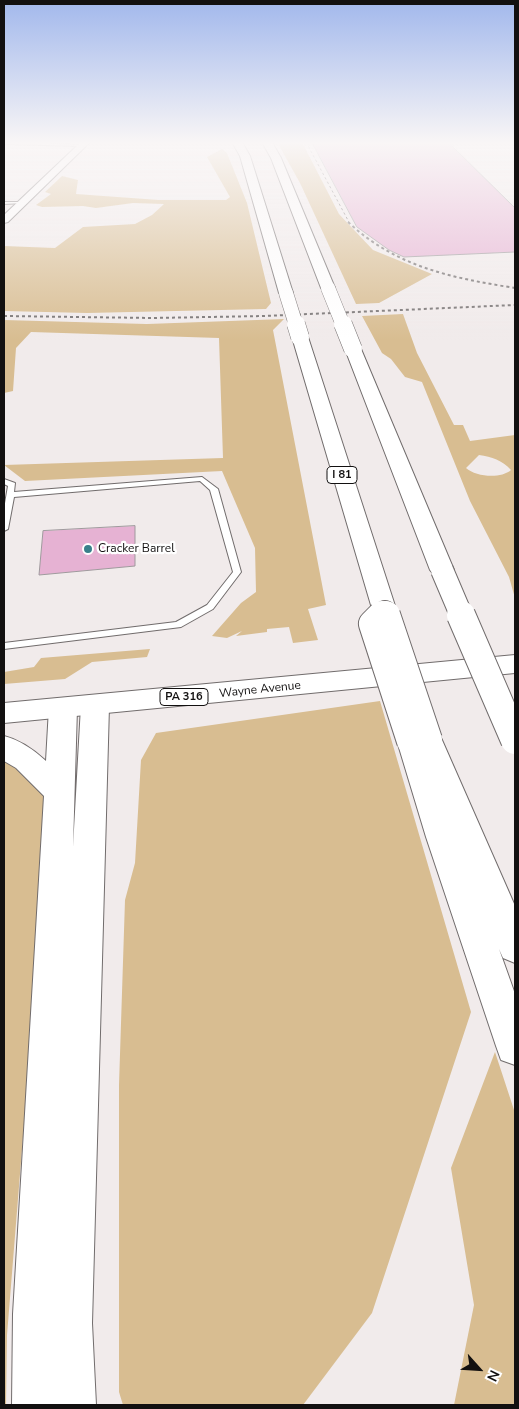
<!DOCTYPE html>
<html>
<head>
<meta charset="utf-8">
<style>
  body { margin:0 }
  #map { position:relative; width:519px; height:1409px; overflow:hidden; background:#f1ebeb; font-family:"Nunito Sans",sans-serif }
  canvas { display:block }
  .frame { position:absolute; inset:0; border:5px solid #121010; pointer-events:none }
  .north { position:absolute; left:454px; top:1344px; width:50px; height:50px; -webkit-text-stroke:4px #fff; paint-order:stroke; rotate:116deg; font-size:14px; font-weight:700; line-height:20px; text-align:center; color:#121010 }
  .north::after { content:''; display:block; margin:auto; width:18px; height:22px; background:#121010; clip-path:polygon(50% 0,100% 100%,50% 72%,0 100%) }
</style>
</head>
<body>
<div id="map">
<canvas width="519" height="1409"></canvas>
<div class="frame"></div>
<div class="north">N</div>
</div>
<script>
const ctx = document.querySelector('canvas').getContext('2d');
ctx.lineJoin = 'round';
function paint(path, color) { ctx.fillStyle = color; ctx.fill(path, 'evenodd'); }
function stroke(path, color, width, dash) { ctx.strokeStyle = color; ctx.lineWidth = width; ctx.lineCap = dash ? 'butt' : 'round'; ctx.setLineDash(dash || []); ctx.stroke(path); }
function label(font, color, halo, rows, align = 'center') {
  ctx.font = font + ' "Nunito Sans",sans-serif'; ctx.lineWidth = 4.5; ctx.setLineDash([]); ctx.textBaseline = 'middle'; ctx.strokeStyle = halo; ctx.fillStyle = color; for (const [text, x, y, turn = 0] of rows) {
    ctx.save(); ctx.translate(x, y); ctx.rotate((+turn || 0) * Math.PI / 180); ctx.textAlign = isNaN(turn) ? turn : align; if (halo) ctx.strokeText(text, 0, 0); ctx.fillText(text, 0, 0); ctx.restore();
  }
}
paint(new Path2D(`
  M 277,142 L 302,142 L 339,214 L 373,250 L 432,274 L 379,303 L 356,304 L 300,183 Z
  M 222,149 L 227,153 L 247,203 L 271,303 L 266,309 L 87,313 L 4,311 L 4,246 L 55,248 L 83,227 L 135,224 L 152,215 L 164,204 L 133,203 L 96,208 L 83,206 L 42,207 L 36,205 L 51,194 L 45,192 L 62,176 L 78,180 L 76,194 L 159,200 L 226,200 L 230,197 L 207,157 Z
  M 403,314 L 417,353 L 454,425 L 463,425 L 470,441 L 515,435 L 515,598 L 509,577 L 470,501 L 422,382 L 405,377 L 391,359 L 382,353 L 362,316 ZM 479,455 C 492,457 502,460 511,470 C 501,479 476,477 466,468 Z
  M 284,319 L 273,330 L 326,605 L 308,609 L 318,640 L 293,643 L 289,627 L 267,629 L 267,632 L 236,636 L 242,631 L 227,638 L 212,636 L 241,603 L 256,592 L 255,548 L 222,471 L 25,481 L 4,465 L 223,458 L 219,338 L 31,332 L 16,348 L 13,391 L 4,393 L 4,320 L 147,324 Z
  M 150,649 L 147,657 L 92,662 L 65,679 L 4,684 L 4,672 L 34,667 L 41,658 Z
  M 380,701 L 471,1012 L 372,1313 L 303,1405 L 123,1405 L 119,1392 L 119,1085 L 125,900 L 135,863 L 141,760 L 156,733 Z
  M 4,757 L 50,802 L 7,1335 L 6,1405 L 4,1405 Z
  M 495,1052 L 515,1113 L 515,1405 L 454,1405 L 474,1305 L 451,1168 Z`), '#d8bd91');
const building = new Path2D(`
  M 312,142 L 448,142 L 515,208 L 515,252 L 404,257 L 389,250 L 357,227 Z
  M 135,526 L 135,566 L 39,575 L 43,531 Z`);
paint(building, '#e6b2d3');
stroke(building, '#9f9a9d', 1);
const service = new Path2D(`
  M 4,142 L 82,145 L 84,146 L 4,144 Z
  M 4,202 L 22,202 L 24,203 L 4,204 Z
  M 202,477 L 218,489 L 241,572 L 213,609 L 181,627 L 4,649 L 4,643 L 176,622 L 207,605 L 233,572 L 210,490 L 200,481 L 14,497 L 8,529 L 4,531 L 4,509 L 8,486 L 4,484 L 4,479 L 15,483 L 14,492 Z`);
const tertiary = new Path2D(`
  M 81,142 L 90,142 L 8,222 L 4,223 L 4,215 Z`);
const primary = new Path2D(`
  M 515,655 L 515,673 L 4,723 L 4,703 Z`);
const motorway = new Path2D(`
  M 232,142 L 242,142 L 250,156 L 293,293 L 291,296 L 281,296 L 279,293 L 240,156 Z
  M 262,142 L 272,142 L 281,158 L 335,288 L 333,291 L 323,291 L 321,288 L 271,158 Z
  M 300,332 L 306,334 L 308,337 L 397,612 L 394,618 L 385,620 L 376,618 L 373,612 L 292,337 L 294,334 Z
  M 353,344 L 359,346 L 361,349 L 454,570 L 450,575 L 442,577 L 434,575 L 430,570 L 345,349 L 347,346 Z
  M 95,696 L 105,699 L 109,706 L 92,1323 L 96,1405 L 12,1405 L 13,1314 L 44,796 L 16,768 L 4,761 L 4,736 C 20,740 34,750 46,761 L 49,708 L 53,701 L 63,698 L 73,701 L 77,708 L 73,847 L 81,706 L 85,699 Z
  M 428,729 L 438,732 L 442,740 L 515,906 L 515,963 L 503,958 L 499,949 L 515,994 L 515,1065 L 501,1060 L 496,1046 L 426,837 L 397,741 L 401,733 C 411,730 418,732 428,729 Z`);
stroke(service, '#716c6c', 2);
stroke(tertiary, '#716c6c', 2);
stroke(primary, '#716c6c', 2);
stroke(motorway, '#716c6c', 2);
paint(service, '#fff');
paint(tertiary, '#fff');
paint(primary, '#fff');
paint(motorway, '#fff');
stroke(new Path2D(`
  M 306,142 L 350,224`), '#767272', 1, [2.5, 2.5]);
stroke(new Path2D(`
  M 348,222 C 396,267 452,278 515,288
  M 4,316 L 152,318 L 264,316 L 515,305`), '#767272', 2, [3, 3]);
const motorwayBridgeFar3 = new Path2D(`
  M 328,288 L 343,325
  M 286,293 L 296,325`);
const motorwayBridgeFar2 = new Path2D(`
  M 296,324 L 300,337
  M 343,324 L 353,349`);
const motorwayBridgeFar1 = new Path2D(`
  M 442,570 L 462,617
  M 380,617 L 385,612 L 387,617`);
const motorwayBridge = new Path2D(`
  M 382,615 L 373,624 L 411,741
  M 386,615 L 428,740
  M 461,615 L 515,740`);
stroke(motorwayBridgeFar3, '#716c6c', 15, []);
stroke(motorwayBridgeFar2, '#716c6c', 19, []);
stroke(motorwayBridgeFar1, '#716c6c', 24, []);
stroke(motorwayBridge, '#716c6c', 30, []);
stroke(motorwayBridgeFar3, '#fff', 14);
stroke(motorwayBridgeFar2, '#fff', 18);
stroke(motorwayBridgeFar1, '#fff', 22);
stroke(motorwayBridge, '#fff', 28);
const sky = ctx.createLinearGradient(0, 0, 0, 340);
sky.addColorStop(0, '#a2b8ec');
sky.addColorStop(0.42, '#f9f6f6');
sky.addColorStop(1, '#f9f6f600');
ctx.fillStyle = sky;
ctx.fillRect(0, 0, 519, 340);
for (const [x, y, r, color] of [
  [88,549,5,"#39808b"]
]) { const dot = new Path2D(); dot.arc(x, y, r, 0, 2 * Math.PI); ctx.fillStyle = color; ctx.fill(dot); stroke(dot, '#fff', 2); }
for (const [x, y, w] of [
  [342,475,30],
  [184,697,48]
]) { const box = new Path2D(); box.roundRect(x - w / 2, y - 8.5, w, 17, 4); ctx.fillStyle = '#fff'; ctx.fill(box); stroke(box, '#121010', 1); }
label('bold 11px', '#121010', null, [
  ["I 81",342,475],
  ["PA 316",184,697]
]);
label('12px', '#121010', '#fff', [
  ["Cracker Barrel",98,549]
], 'left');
label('12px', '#121010', '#fff', [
  ["Wayne Avenue",260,690,-6]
]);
</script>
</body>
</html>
